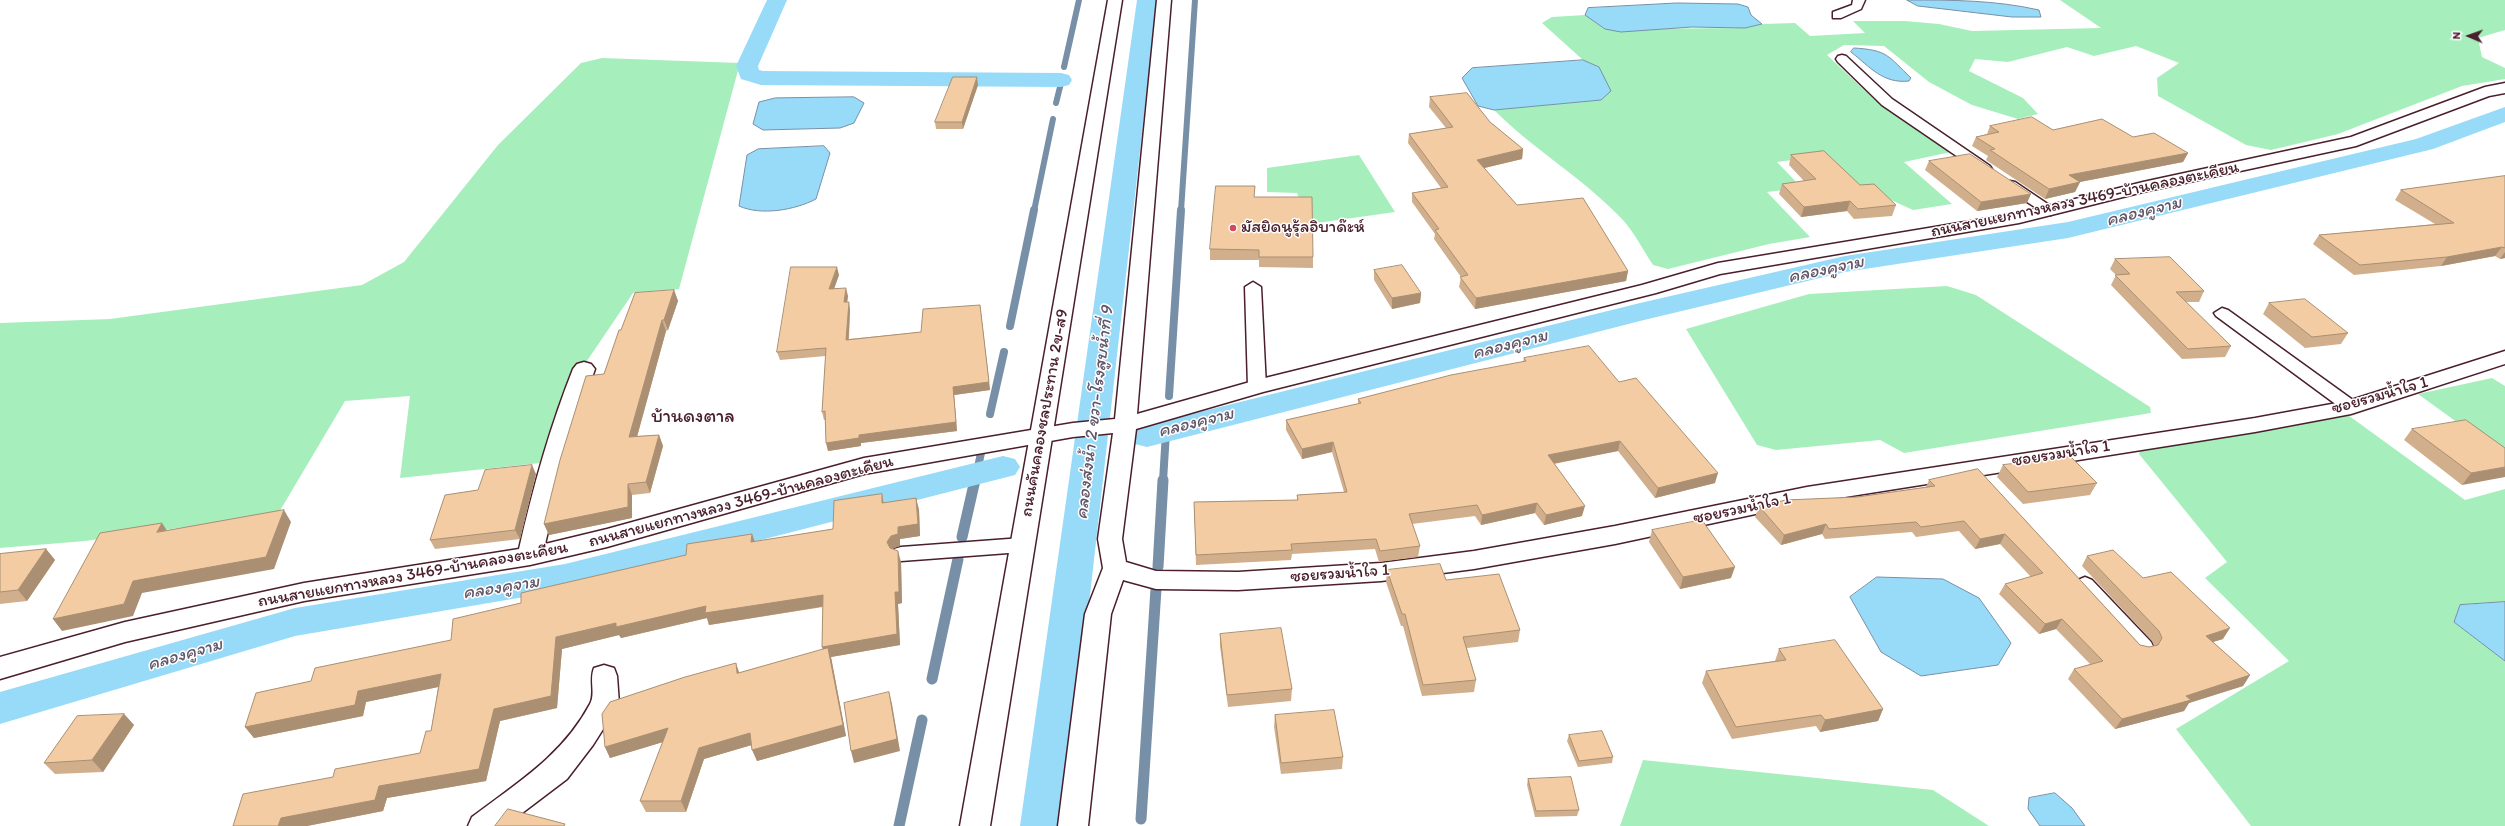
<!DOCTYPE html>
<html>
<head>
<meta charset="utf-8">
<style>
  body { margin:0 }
  #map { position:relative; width:2505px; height:826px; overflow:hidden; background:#fff; font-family:Itim,sans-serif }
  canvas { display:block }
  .north { position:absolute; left:2449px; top:16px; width:40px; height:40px; -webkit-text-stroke:3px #fff; paint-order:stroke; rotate:272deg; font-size:11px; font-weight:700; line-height:16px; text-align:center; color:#4a1f2b }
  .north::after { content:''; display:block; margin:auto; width:14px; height:18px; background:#4a1f2b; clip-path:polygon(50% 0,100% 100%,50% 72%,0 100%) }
</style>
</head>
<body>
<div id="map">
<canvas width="2505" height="826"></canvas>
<div class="north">N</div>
</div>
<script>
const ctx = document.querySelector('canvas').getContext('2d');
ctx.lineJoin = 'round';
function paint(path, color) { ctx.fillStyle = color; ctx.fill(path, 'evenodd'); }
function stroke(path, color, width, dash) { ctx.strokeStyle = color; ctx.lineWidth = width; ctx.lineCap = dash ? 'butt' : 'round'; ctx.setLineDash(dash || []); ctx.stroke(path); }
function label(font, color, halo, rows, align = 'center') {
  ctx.font = font + ' Itim,"Playpen Sans Thai",sans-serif'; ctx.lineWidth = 3; ctx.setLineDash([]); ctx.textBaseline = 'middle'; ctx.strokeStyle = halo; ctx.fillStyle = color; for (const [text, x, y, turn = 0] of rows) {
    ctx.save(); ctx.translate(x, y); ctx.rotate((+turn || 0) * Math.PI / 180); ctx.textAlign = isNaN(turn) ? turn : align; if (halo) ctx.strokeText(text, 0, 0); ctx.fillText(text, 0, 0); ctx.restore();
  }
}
paint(new Path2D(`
  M 2060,0 L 2505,0 L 2505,30 L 2478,38 L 2482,57 L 2505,68 L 2505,79 L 2462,86 L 2338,134 L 2271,150 L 2246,145 L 2158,96 L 2157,78 L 2179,63 L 2136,46 L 2094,56 L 2067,47 L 2008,62 L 1975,59 L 1969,71 L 2023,98 L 2038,114 L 2018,119 L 1972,105 L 1929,82 L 1884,46 L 1844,45 L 1827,55 L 1875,100 L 1951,152 L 1904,162 L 1952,204 L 1913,210 L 1858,185 L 1823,156 L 1777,162 L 1802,188 L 1767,192 L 1810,237 L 1769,244 L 1668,269 L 1653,265 C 1643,250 1634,232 1622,219 C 1583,178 1534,150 1494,110 L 1601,100 L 1599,67 L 1583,60 L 1542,23 L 1552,17 L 1585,15 L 1605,29 L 1745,28 L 1762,24 L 1795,23 L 1810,36 L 1865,33 L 1853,21 L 1905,21 L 1939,24 L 1972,31 L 2101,28 Z
  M 602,58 L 740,63 L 679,289 L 633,293 L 572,383 L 540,463 L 400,478 L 410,396 L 345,401 L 278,514 L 85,541 L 0,548 L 0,323 L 110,319 L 362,285 L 404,262 L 498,145 L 581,63 Z
  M 1359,155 L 1395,212 L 1310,224 L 1297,193 L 1267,192 L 1267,168 Z
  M 1947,286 L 1976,295 L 2150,407 L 2151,413 L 1904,453 L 1880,440 L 1776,450 L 1757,445 L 1686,329 L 1809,294 Z
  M 2492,378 L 2505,386 L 2505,457 L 2418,394 Z
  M 2341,410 L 2465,500 L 2505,489 L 2505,602 L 2460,605 L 2454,622 L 2505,661 L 2505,826 L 2251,826 L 2176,729 L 2289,661 L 2205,578 L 2227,562 L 2139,454 L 2144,439 Z
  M 1643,760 L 1933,790 L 1989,826 L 1620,826 Z`), '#a6efbd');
const water = new Path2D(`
  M 1907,0 C 1952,0 1995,0 2039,10 L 2041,17 L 2012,17 L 1918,6 Z
  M 1677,3 L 1738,4 L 1748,7 L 1751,15 L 1762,24 L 1745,28 L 1692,27 L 1621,32 L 1605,29 L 1585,15 L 1588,8 Z
  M 1854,48 C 1888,50 1888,56 1911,78 L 1909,81 C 1883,84 1870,67 1851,52 Z
  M 1583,60 L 1599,67 L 1611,91 L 1601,100 L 1494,110 L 1478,106 L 1462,78 L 1472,68 Z
  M 854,97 L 864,103 L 854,123 L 840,128 L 763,130 L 753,124 L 759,102 L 775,98 Z
  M 824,146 L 830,153 L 816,199 C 795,210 761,216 739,206 L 747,155 L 758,149 Z
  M 1877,577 L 1943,579 L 1979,598 L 2011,643 L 1998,665 L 1921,676 L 1881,652 L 1850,597 Z
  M 2505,602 L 2505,661 L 2454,622 L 2460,605 Z
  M 2055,793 L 2072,808 L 2085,826 L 2040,826 L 2028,809 L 2029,798 Z`);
paint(water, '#97dbf9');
stroke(water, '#7890a7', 1);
stroke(new Path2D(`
  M 1064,67 L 1079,0
  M 1056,103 L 1062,79
  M 1034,211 L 1053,119
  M 1181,211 L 1195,0`), '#7890a7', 6);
stroke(new Path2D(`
  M 1010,326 L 1034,210
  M 1169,396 L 1181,210
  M 990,414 L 1004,352
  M 975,481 L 981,453
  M 1163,481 L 1167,416`), '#7890a7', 8);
stroke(new Path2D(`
  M 962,537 L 975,480
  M 1158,567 L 1163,480
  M 932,679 L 958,559
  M 1141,819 L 1156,589
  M 899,826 L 922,720`), '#7890a7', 11);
paint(new Path2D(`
  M 767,0 L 787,0 L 758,66 L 759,70 L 763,71 L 1061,73 L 1069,75 L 1072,80 L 1069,85 L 1061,87 L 761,85 L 741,79 L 736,66 Z
  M 1137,0 L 1157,0 L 1064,826 L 1020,826 Z
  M 2505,107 L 2505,122 L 2433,149 L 2068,238 L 1845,272 L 1644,320 L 1147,447 L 1135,444 L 1131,436 L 1135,428 L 1147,425 L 1640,303 L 1845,256 L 2068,222 L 2416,139 Z
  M 1003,456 L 1015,459 L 1020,467 L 1015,475 L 565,590 L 295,636 L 0,724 L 0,692 L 295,608 L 565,564 Z`), '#97dbf9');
const service = new Path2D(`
  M 1853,0 L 1865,0 L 1861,9 L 1841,18 L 1833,18 L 1833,12 L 1852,5 Z
  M 1842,55 L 1846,56 L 1892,99 L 1990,166 L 1992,169 L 1990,172 L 1980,172 L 1882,105 L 1838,62 L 1836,59 L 1838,56 Z
  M 2010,181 L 2015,182 L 2058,211 L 2051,215 L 2046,214 L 2005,188 L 2003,185 Z
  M 1253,282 L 1261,287 L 1266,387 L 1263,391 L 1251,391 L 1248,387 L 1245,287 Z
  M 2222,308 L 2228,310 L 2357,403 L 2360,407 L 2357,411 L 2345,411 L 2216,316 L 2214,313 Z
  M 1022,538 L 1029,540 L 1032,545 L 1029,550 L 1022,552 L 901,561 L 894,559 L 891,554 L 894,549 L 901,547 Z
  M 2085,577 L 2092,580 L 2151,642 L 2154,648 L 2151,654 L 2143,656 L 2135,654 L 2078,590 L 2075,585 L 2078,580 Z`);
const minor = new Path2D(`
  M 1157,0 L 1171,0 L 1137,414 L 1257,380 L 1642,285 L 1718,263 L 2019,213 L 2143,182 L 2351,137 L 2485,87 L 2505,83 L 2505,93 L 2489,96 L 2356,146 L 2143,192 L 2019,223 L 1720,274 L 1656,293 L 1263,392 L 1136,429 L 1122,539 L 1126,562 L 1156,571 L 1238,572 L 1381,563 L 1474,551 L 1615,526 L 1807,487 L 2255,418 L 2348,401 L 2505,351 L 2505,364 L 2351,414 L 2255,432 L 1807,503 L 1615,544 L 1474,569 L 1381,581 L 1238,590 L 1156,589 L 1123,580 L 1111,614 L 1088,826 L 1058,826 L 1085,614 L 1103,568 L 1098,539 L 1113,433 L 1073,437 L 864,474 L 607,547 L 530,565 L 304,601 L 125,642 L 0,679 L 0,657 L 125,622 L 304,583 L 519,549 C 533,487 550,427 573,369 L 577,364 L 584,362 L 591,364 L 595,369 L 571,438 L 545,544 L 607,529 L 864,458 L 1073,423 L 1115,419 Z
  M 604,665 L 614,668 L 617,676 L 619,704 L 593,745 L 567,779 L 505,826 L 468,826 L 472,817 C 517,783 563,755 590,704 C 596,694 589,680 594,668 Z`);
const tertiary = new Path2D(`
  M 1108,0 L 1122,0 L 990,826 L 960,826 Z`);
stroke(service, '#4a1f2b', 3);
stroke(minor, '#4a1f2b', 3);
stroke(tertiary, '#4a1f2b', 3);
paint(service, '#fff');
paint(minor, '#fff');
paint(tertiary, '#fff');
paint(new Path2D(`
  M 978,85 L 963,129 L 936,129 L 935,122 Z
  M 1430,97 L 1490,122 L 1523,149 L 1522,159 L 1484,168 L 1517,205 L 1628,271 L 1626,281 L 1475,309 L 1459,287 L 1461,277 L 1434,239 L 1435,234 L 1412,202 L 1412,193 L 1441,188 L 1408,143 L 1409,134 L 1446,128 L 1429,107 Z
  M 1990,126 L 2053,130 L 2133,137 L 2188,153 L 2183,162 L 2080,182 L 2075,192 L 2045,199 L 1986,160 L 1988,156 L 1972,146 L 1976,137 L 1987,134 Z
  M 1791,155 L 1860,185 L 1896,205 L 1892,216 L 1854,219 L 1847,211 L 1801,217 L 1779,194 L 1782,184 L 1804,181 L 1789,165 Z
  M 1929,161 L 2027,203 L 1977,211 L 1925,170 Z
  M 2505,176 L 2505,258 L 2500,259 L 2495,256 L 2441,266 L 2354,275 L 2313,244 L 2319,235 L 2435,224 L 2395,200 L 2401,190 Z
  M 1255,197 L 1313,257 L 1313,268 L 1259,267 L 1259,260 L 1210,260 L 1210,249 Z
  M 2115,259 L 2204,291 L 2199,302 L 2186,302 L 2231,346 L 2225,357 L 2182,359 L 2111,285 L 2116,275 L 2110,269 Z
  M 1374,270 L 1421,293 L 1420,303 L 1392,309 L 1374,280 Z
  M 839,275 L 834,289 L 848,296 L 847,302 L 850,310 L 849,339 L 921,332 L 981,313 L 990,390 L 954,395 L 957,431 L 861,443 L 861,446 L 828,451 L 825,420 L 824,420 L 822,412 L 826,356 L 780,360 L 777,352 Z
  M 674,290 L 678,301 L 668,330 L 666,331 L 637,436 L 659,435 L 663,446 L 650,493 L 632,495 L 632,518 L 549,535 L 544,524 L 621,330 Z
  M 2269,303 L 2348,333 L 2341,344 L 2305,348 L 2263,314 Z
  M 1524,358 L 1619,382 L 1715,483 L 1655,498 L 1618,451 L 1554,464 L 1582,516 L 1544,525 L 1535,513 L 1481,525 L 1475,516 L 1412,524 L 1420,546 L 1418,557 L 1379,562 L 1375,549 L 1292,554 L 1291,560 L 1196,565 L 1194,502 L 1297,500 L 1297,495 L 1344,492 L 1332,452 L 1302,459 L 1286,430 L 1286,420 L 1358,404 L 1358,399 L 1523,362 Z
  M 2412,429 L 2505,448 L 2462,485 L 2404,440 Z
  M 2003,465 L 2097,483 L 2090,495 L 2023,504 L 1997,477 Z
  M 1978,469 L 2140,645 L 2149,647 L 2154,646 L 2152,641 L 2082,566 L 2087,556 L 2143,578 L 2223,639 L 2213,642 L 2250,675 L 2243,686 L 2189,703 L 2184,711 L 2115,729 L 2068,679 L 2074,669 L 2090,664 L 2056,629 L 2039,634 L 1999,594 L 2005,584 L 2031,577 L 2000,544 L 1975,549 L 1959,531 L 1916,537 L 1912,532 L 1825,539 L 1822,534 L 1781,545 L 1755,517 L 1759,506 L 1857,497 L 1926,487 L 1929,480 Z
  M 536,474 L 520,539 L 435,549 L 430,540 L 478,490 Z
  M 916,498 L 919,510 L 920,536 L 900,539 L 900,546 L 894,548 L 893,549 L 901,562 L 902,603 L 898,604 L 900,645 L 831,657 L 846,736 L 757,761 L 752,745 L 704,759 L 686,812 L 646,812 L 640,801 L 663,742 L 610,758 L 605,747 L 740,673 L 823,650 L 822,647 L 823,607 L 709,625 L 707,618 L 621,638 L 619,635 L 562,649 L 557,708 L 500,721 L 486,781 L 387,798 L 383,811 L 307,826 L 233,826 L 333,777 L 420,753 L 431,731 L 438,687 L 366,702 L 363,716 L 254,738 L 245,727 L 311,681 L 451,640 L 521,603 L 686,555 L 752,534 L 754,542 L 833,529 L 884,503 Z
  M 1652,530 L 1731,578 L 1680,589 L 1649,542 Z
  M 46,549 L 55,560 L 27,601 L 0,604 L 0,554 Z
  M 1387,570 L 1446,580 L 1520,630 L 1518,642 L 1467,648 L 1476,680 L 1474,692 L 1422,696 L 1403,626 L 1401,626 L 1386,582 Z
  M 1220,634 L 1292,689 L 1291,701 L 1228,707 L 1220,646 Z
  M 1779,649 L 1883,709 L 1878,721 L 1820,732 L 1816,726 L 1732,739 L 1702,683 L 1706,671 L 1775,661 Z
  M 124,714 L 134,725 L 103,772 L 55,774 L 44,763 Z
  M 1275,715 L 1343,757 L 1342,769 L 1281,774 L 1274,727 Z
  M 1569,735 L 1613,757 L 1612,763 L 1578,767 L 1567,741 Z
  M 1528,779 L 1579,810 L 1577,816 L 1535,817 L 1527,785 Z`), '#d1af8c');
paint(new Path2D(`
  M 977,77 L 978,85 L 963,129 L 962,122 Z
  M 1523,149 L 1522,159 L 1476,170 L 1477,160 Z
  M 2188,153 L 2183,162 L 2064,185 L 2069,175 Z
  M 2080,182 L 2075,192 L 2045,199 L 2049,189 Z
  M 2031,194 L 2027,203 L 1977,211 L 1981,202 Z
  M 1850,201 L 1847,211 L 1801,217 L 1804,207 Z
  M 2502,247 L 2495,256 L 2441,266 L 2447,257 Z
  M 2505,252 L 2505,258 L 2500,259 Z
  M 837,267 L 839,275 L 831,297 L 829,289 Z
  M 1628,271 L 1626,281 L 1475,309 L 1476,298 Z
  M 846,288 L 848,296 L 846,310 L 844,302 Z
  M 674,290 L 678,301 L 668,330 L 664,320 Z
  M 1421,293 L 1420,303 L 1392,309 L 1392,298 Z
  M 849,302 L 850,310 L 848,348 L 846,340 Z
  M 980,305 L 990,390 L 954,395 L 957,431 L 861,443 L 861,446 L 828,451 L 826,443 L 859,435 L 953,387 Z
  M 662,320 L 666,331 L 634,448 L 629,437 Z
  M 659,435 L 663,446 L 650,493 L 646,482 Z
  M 1620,441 L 1618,451 L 1546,465 L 1548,455 Z
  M 1333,442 L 1332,452 L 1302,459 L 1302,449 Z
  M 532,465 L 536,474 L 520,539 L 515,530 Z
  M 2505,467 L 2505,477 L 2462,485 L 2471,473 Z
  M 1718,473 L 1715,483 L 1655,498 L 1658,488 Z
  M 628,484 L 632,495 L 632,518 L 549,535 L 544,524 Z
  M 882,494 L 884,505 L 882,503 Z
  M 916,498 L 919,510 L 920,536 L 900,539 L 900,546 L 894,548 L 890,553 L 887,542 L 898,527 Z
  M 1537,503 L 1535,513 L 1481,525 L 1482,515 Z
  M 1585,506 L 1582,516 L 1544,525 L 1546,515 Z
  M 284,510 L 291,522 L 274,569 L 142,593 L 133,616 L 62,631 L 53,619 Z
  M 162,523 L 170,535 L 157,532 Z
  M 1826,524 L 1822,534 L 1781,545 L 1784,535 Z
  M 752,534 L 756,545 L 751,542 Z
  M 2005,534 L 2000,544 L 1975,549 L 1980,539 Z
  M 46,549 L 55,560 L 27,601 L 18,590 Z
  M 898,551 L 901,562 L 902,603 L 898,604 L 900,645 L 831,657 L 846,736 L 757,761 L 752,750 L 826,658 L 822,647 L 895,592 Z
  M 1735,567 L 1731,578 L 1680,589 L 1683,577 Z
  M 823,595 L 826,606 L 709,625 L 707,618 L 621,638 L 619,635 L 562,649 L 557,708 L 500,721 L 486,781 L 387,798 L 383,811 L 307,826 L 278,826 L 281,818 L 379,786 L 494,709 L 556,637 L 616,623 L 706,606 Z
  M 2062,619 L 2056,629 L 2039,634 L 2045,624 Z
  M 2230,628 L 2223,639 L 2199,646 L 2206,636 Z
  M 736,663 L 740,675 L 737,673 Z
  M 441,674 L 448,685 L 366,702 L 363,716 L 254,738 L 245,727 L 358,691 Z
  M 2250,675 L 2243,686 L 2189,703 L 2184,711 L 2115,729 L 2122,719 L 2186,696 Z
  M 889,692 L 892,704 L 900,751 L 854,763 L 851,751 Z
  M 1883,709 L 1878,721 L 1820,732 L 1825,720 Z
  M 124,714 L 134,725 L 103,772 L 92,760 Z
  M 668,728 L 673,739 L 610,758 L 605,747 Z
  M 750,733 L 755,744 L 704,759 L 686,812 L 681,801 L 699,748 Z`), '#aa8f72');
const building = new Path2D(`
  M 953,77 L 977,77 L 962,122 L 935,122 Z
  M 1467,93 L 1490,122 L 1523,149 L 1477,160 L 1517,205 L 1583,198 L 1628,271 L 1476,298 L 1460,277 L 1468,275 L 1435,230 L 1439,229 L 1412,193 L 1448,187 L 1409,134 L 1453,127 L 1430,97 Z
  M 2032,117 L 2053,130 L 2102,119 L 2133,137 L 2154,133 L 2188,153 L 2069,175 L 2080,182 L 2049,189 L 1990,150 L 1995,149 L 1976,137 L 1999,132 L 1990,126 Z
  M 1824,151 L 1860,185 L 1874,184 L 1896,205 L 1858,209 L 1850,201 L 1804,207 L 1782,184 L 1816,179 L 1791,155 Z
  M 1970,154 L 2031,194 L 1981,202 L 1929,161 Z
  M 2505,176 L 2505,248 L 2502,247 L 2447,257 L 2360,265 L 2319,235 L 2454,223 L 2401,190 Z
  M 1216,186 L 1255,186 L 1254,197 L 1312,197 L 1313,257 L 1259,257 L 1259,250 L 1210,249 Z
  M 2170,257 L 2204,291 L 2176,292 L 2231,346 L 2188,349 L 2115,275 L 2130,274 L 2115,259 Z
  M 1402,265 L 1421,293 L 1392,298 L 1374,270 Z
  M 791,267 L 837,267 L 829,289 L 846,288 L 844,302 L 849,302 L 846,340 L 921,332 L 923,309 L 980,305 L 989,382 L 953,387 L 956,422 L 859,435 L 859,438 L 826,443 L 825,411 L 822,412 L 826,348 L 777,352 Z
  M 674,290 L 664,320 L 662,320 L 629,437 L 659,435 L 646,482 L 628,484 L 628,507 L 544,524 L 560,460 L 586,376 L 604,374 L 619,330 L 621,330 L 635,293 Z
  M 2305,299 L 2348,333 L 2312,337 L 2269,303 Z
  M 1589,346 L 1619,382 L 1636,378 L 1718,473 L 1658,488 L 1620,441 L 1548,455 L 1585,506 L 1546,515 L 1537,503 L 1482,515 L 1477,505 L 1409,514 L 1420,546 L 1380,551 L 1376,539 L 1291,544 L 1292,550 L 1196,555 L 1194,502 L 1298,500 L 1297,495 L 1347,492 L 1333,442 L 1302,449 L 1286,420 L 1361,403 L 1358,399 L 1451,375 L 1526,361 L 1524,358 Z
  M 2466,420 L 2505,448 L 2505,467 L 2471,473 L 2412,429 Z
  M 2071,457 L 2097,483 L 2028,492 L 2003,465 Z
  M 532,465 L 515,530 L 430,540 L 445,495 L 478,490 L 485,470 Z
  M 1978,469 L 2140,645 L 2149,647 L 2158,645 L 2162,638 L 2159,631 L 2087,556 L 2113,550 L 2143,578 L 2171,572 L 2230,628 L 2206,636 L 2250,675 L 2186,696 L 2191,700 L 2122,719 L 2074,669 L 2103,661 L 2062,619 L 2045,624 L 2005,584 L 2043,573 L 2005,534 L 1980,539 L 1964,521 L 1921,527 L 1916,522 L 1829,529 L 1826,524 L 1784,535 L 1759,506 L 1786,500 L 1857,497 L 1935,486 L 1929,480 Z
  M 882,494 L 882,503 L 916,498 L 918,524 L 898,527 L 898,534 L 891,536 L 887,542 L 890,548 L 898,551 L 899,592 L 895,592 L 897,634 L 822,647 L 823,595 L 705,613 L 706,606 L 616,627 L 616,623 L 556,637 L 551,696 L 494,709 L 479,769 L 379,786 L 375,800 L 281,818 L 278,826 L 233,826 L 243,794 L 333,777 L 335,769 L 420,753 L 426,731 L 431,731 L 441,674 L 358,691 L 355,705 L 245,727 L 256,693 L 311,681 L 315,668 L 451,640 L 453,619 L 521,603 L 521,593 L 686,555 L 687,544 L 752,534 L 751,542 L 833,529 L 834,501 Z
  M 284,510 L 266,557 L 133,581 L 124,604 L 53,619 L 100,533 L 162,523 L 157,532 Z
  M 1702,520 L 1735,567 L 1683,577 L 1652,530 Z
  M 46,549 L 18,590 L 0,592 L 0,554 Z
  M 1440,564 L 1446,580 L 1499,574 L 1520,630 L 1463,637 L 1476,680 L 1423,685 L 1405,614 L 1402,614 L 1387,570 Z
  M 1281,628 L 1292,689 L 1227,695 L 1220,634 Z
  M 1835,640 L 1883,709 L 1825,720 L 1821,715 L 1736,727 L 1706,671 L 1786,660 L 1779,649 Z
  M 828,648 L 843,725 L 752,750 L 750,733 L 699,748 L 681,801 L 640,801 L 668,728 L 605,747 L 602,714 L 610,702 L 685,677 L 736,663 L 737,673 Z
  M 889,692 L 897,739 L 851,751 L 844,703 Z
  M 1334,710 L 1343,757 L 1281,763 L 1275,715 Z
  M 124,714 L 92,760 L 44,763 L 77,716 Z
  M 1602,731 L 1613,757 L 1579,761 L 1569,735 Z
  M 1571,777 L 1579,810 L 1536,811 L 1528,779 Z
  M 508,809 L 565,824 L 564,826 L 495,826 Z`);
paint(building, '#f3cca3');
stroke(building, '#aa8f72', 1);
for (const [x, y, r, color] of [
  [1233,228,4,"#d1495b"]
]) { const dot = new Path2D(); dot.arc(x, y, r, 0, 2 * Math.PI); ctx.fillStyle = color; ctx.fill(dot); stroke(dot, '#fff', 1.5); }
label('17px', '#4a1f2b', '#fff', [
  ["ถนนสายแยกทางหลวง 3469-บ้านคลองตะเคียน",2085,200,-12],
  ["ซอยรวมน้ำใจ 1",2380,396,-16],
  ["ถนนคันคลองชลประทาน 2ข-ส9",1045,413,-80],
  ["ซอยรวมน้ำใจ 1",2061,454,-9],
  ["ถนนสายแยกทางหลวง 3469-บ้านคลองตะเคียน",741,502,-15],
  ["ซอยรวมน้ำใจ 1",1742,509,-12],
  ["ซอยรวมน้ำใจ 1",1340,574,-4],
  ["ถนนสายแยกทางหลวง 3469-บ้านคลองตะเคียน",413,575,-10]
]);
label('17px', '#4a1f2b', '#fff', [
  ["มัสยิดนูรุ้ลอิบาด๊ะห์",1241,228]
], 'left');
label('italic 18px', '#615769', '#fff', [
  ["คลองคูจาม",2144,212,-14],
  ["คลองคูจาม",1826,270,-12],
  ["คลองคูจาม",1510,345,-14],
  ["คลองส่งน้ำ 2 ขวา-โรงสูบน้ำที่ 9",1095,413,-83],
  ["คลองคูจาม",1196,423,-14],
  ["คลองคูจาม",501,588,-9],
  ["คลองคูจาม",185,655,-16]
]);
label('19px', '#4a1f2b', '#fff', [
  ["บ้านดงตาล",693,417]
]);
</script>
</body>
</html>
